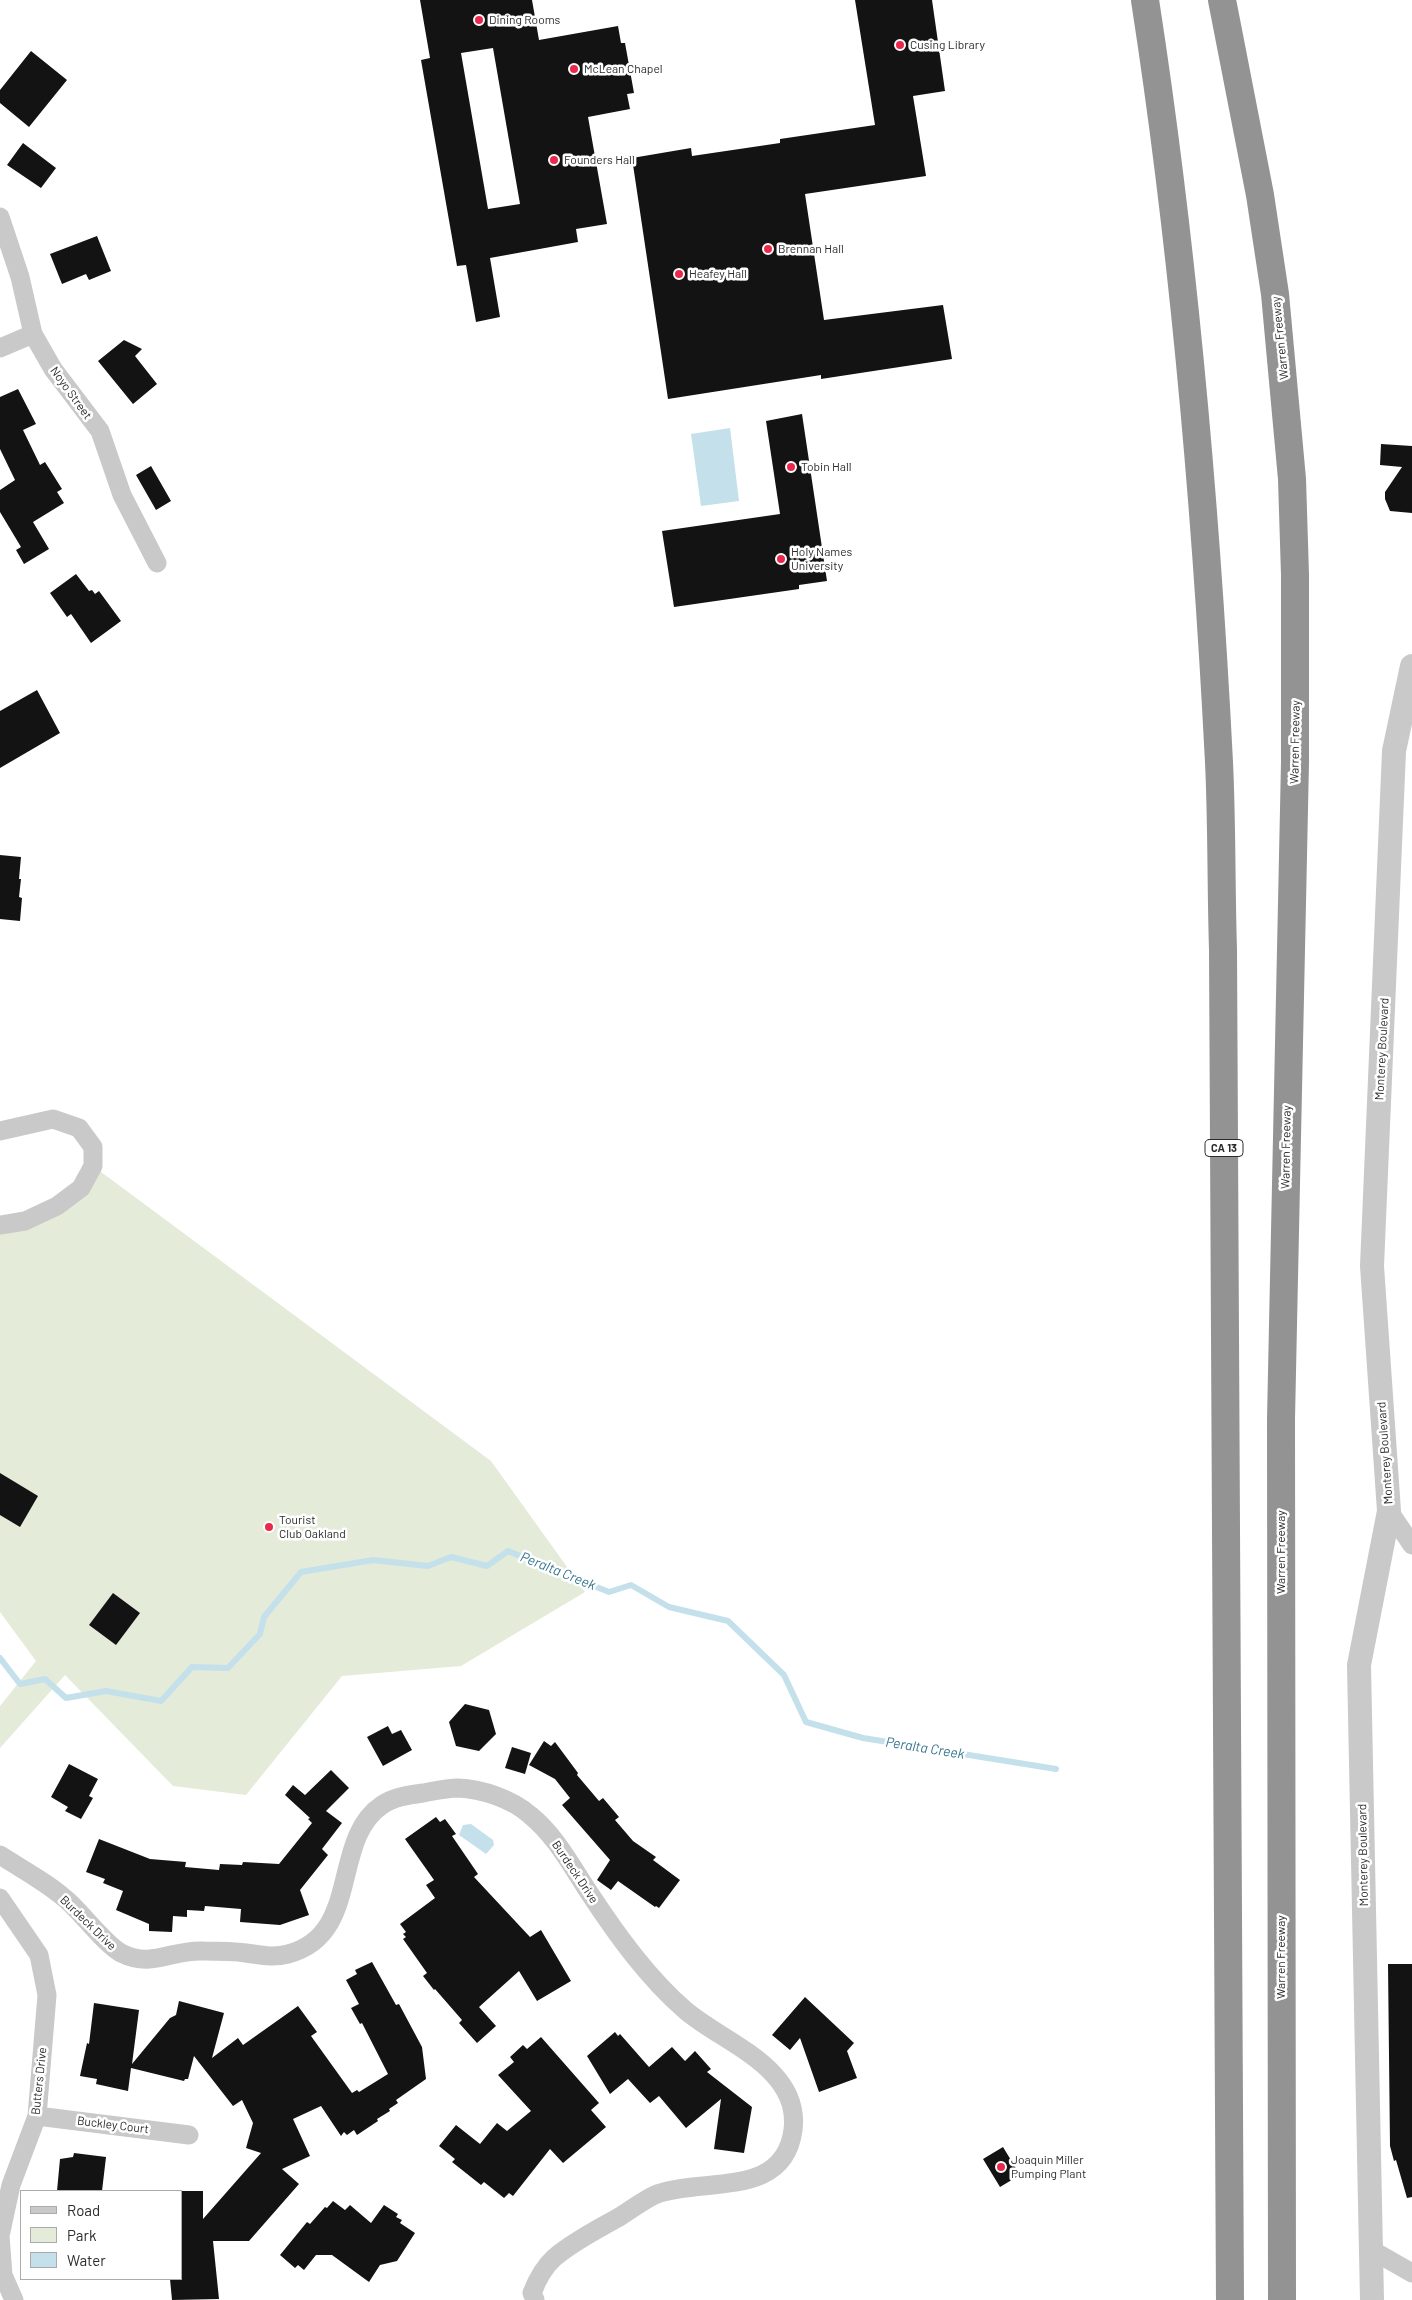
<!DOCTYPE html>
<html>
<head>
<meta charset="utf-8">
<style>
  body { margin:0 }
  #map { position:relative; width:1412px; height:2300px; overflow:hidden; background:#fff; font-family:Barlow,sans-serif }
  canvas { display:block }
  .legend { position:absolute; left:20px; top:2190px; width:162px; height:90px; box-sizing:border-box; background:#fff; border:1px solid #ababab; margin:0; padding:6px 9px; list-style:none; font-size:15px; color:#2c2c2c }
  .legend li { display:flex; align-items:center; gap:10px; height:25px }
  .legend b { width:25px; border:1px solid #ababab }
</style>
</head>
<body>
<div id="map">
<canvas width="1412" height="2300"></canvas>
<ul class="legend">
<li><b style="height:6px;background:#c9c9c9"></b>Road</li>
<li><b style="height:14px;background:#e4ebd9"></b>Park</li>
<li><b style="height:14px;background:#c4e0eb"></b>Water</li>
</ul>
</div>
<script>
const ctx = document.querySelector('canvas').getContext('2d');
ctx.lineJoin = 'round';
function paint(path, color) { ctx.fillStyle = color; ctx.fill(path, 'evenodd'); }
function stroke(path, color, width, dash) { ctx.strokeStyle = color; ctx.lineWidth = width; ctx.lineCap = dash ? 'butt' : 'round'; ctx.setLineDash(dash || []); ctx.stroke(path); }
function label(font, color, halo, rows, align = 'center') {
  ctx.font = font + ' Barlow,sans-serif'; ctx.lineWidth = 5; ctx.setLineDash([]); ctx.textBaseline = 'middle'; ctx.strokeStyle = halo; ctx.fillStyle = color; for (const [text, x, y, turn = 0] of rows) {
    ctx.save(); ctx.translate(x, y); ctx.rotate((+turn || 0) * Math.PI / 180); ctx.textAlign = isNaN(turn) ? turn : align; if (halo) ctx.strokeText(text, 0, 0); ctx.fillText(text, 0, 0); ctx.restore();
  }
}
paint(new Path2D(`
  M 93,1166 L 491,1461 L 585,1592 L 461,1666 L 342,1676 L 246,1795 L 173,1786 L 65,1675 L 0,1748 L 0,1706 L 36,1661 L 0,1612 L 0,1225 L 57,1206 Z`), '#e4ebd9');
paint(new Path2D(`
  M 730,428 L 739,501 L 701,506 L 691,434 Z
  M 471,1824 L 493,1840 L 494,1845 L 486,1854 L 459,1835 L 463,1825 Z`), '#c4e0eb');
stroke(new Path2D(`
  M 0,1658 L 20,1684 L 45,1679 L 66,1698 L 106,1691 L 161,1701 L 192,1667 L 228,1668 L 260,1634 L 264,1617 L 301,1572 L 373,1560 L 428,1566 L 451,1557 L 487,1566 L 508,1551 L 609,1592 L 631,1585 L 669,1607 L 728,1621 L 784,1675 L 806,1722 L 863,1738 L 1056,1769`), '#c4e0eb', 6);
paint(new Path2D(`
  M 420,0 L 532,0 L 539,40 L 618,26 L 621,43 L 625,43 L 634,93 L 627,94 L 630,109 L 588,117 L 607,224 L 576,229 L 578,242 L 490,258 L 500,317 L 476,322 L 466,265 L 457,266 L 421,60 L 430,58 ZM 493,48 L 520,204 L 488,209 L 461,53 Z
  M 855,0 L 932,0 L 945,91 L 913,96 L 926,176 L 805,194 L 824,320 L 943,305 L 952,359 L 821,379 L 821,375 L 668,399 L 632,158 L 691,148 L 692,156 L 780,143 L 780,139 L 875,125 Z
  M 31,51 L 67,80 L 29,127 L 0,103 L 0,90 Z
  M 23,143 L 56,168 L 41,188 L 7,165 Z
  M 97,236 L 111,271 L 89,280 L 86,274 L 62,284 L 50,254 Z
  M 124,340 L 142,349 L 135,356 L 157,384 L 133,404 L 98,361 Z
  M 18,389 L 36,424 L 23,430 L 40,465 L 45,462 L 62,489 L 57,492 L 64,503 L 33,522 L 49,549 L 24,564 L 16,550 L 21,547 L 0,512 L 0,490 L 15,480 L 0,449 L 0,397 Z
  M 802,414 L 827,581 L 799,585 L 799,589 L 674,607 L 662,531 L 780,514 L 766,421 Z
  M 1381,444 L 1412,446 L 1412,513 L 1390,511 L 1385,499 L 1385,492 L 1402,467 L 1380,465 Z
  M 151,466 L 171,501 L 156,510 L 136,475 Z
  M 76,574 L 89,591 L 92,590 L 95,594 L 99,591 L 121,621 L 91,643 L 71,614 L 67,617 L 50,593 Z
  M 37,690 L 60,733 L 0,768 L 0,711 Z
  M 0,855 L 21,857 L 19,879 L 21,879 L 19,897 L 22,898 L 20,921 L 0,919 Z
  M 0,1473 L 38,1496 L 20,1527 L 0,1515 Z
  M 113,1593 L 140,1613 L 116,1645 L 89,1625 Z
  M 465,1704 L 489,1710 L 496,1734 L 479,1751 L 456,1746 L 449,1722 Z
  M 388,1726 L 392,1734 L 401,1730 L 412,1750 L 383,1766 L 367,1737 Z
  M 544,1741 L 551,1746 L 555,1742 L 578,1773 L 577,1775 L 599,1801 L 603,1798 L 619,1817 L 615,1820 L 633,1841 L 656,1857 L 653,1860 L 680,1880 L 659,1908 L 656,1906 L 655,1907 L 618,1881 L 611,1890 L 597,1880 L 610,1860 L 562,1805 L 570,1798 L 555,1779 L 529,1765 Z
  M 512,1747 L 531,1753 L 525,1774 L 505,1768 Z
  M 69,1764 L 98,1779 L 89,1796 L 93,1798 L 81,1819 L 65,1811 L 68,1807 L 51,1797 Z
  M 331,1770 L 349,1788 L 326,1811 L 342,1823 L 322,1849 L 328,1855 L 300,1890 L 309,1915 L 280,1925 L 240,1922 L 241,1909 L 205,1906 L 204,1911 L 187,1910 L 187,1917 L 173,1916 L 172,1932 L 149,1931 L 149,1924 L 116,1910 L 123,1891 L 103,1883 L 105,1879 L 86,1872 L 99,1839 L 150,1859 L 186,1862 L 185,1867 L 219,1870 L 220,1864 L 242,1865 L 243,1862 L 279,1864 L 312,1823 L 308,1819 L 310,1818 L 285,1795 L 293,1785 L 305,1795 Z
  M 436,1817 L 440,1822 L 445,1819 L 456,1834 L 452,1836 L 478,1874 L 474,1877 L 530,1937 L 541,1930 L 571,1981 L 537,2001 L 519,1971 L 479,2007 L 496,2026 L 477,2043 L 459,2023 L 462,2020 L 435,1989 L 434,1990 L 423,1976 L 427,1973 L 403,1939 L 406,1937 L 403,1934 L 406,1932 L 400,1924 L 435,1898 L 426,1885 L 434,1880 L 405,1839 Z
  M 372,1962 L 396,2005 L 399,2004 L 422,2047 L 426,2079 L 396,2100 L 398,2103 L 389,2109 L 390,2111 L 377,2119 L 378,2121 L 357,2135 L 354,2130 L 347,2135 L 344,2132 L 341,2136 L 321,2106 L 293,2119 L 310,2156 L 282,2169 L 299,2184 L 249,2241 L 213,2241 L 219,2299 L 172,2300 L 170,2279 L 181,2279 L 181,2191 L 203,2191 L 203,2219 L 261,2153 L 246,2148 L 253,2123 L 242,2100 L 233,2106 L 194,2056 L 188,2079 L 185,2079 L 184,2081 L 131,2068 L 128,2091 L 96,2084 L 97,2079 L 80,2076 L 87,2043 L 89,2044 L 94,2003 L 139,2010 L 132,2064 L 170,2018 L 176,2015 L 179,2001 L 224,2013 L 212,2058 L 238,2038 L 243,2045 L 298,2006 L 317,2032 L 311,2036 L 352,2093 L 357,2090 L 359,2092 L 388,2074 L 362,2023 L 360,2024 L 351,2008 L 359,2004 L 346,1980 L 357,1974 L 355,1970 Z
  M 1388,1964 L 1412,1964 L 1412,2197 L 1407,2198 L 1396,2160 L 1394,2161 L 1390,2146 Z
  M 805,1997 L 854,2043 L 847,2051 L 857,2078 L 819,2092 L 800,2038 L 790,2050 L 772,2035 Z
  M 615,2032 L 618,2036 L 620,2034 L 649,2067 L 672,2047 L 685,2061 L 695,2051 L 711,2069 L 707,2072 L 752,2107 L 744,2153 L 714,2149 L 721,2099 L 686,2128 L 659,2096 L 650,2103 L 628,2079 L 610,2094 L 587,2056 Z
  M 541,2037 L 599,2103 L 591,2110 L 606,2127 L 563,2163 L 550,2149 L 513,2196 L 509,2193 L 504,2198 L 484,2182 L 481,2185 L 452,2162 L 455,2159 L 439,2146 L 456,2125 L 480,2144 L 497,2123 L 507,2131 L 531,2111 L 498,2075 L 514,2062 L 510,2057 L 523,2045 L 527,2049 Z
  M 1003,2147 L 1020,2175 L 1000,2187 L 983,2159 Z
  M 74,2153 L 106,2157 L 102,2191 L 57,2191 L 60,2159 L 73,2157 Z
  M 333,2201 L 345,2210 L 350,2205 L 371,2223 L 384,2205 L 398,2214 L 396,2217 L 402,2220 L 400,2223 L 415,2233 L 397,2261 L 380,2265 L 369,2282 L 332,2255 L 316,2255 L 304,2270 L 298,2265 L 295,2268 L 280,2255 L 307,2222 L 310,2224 L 325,2207 L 327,2208 Z`), '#131313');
stroke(new Path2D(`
  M 0,217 L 20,277 L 33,334 L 53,369 L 100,431 L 122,495 L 157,563
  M 0,348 L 33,334
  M 0,1131 L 53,1119 L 79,1128 L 93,1147 L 93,1166 L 81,1188 L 57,1206 L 25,1221 L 0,1225
  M 1389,1511 L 1412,1545
  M 0,1855 C 23,1870 50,1884 70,1903 C 84,1916 106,1945 121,1953 C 153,1969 171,1949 204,1951 C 218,1951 232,1951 246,1953 C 261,1955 273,1958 288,1954 C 362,1935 330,1840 382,1805 C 394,1797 408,1795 423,1793 C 434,1791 447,1788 458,1788 C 482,1789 512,1799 530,1815 C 556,1836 572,1867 590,1894 C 617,1935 648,1978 685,2010 C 723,2043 801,2067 793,2130 C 784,2199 704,2177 657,2194 C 645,2199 632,2209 621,2216 C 600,2228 572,2242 554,2258 C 544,2267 537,2280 532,2293 L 535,2300
  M 0,1898 L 39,1955 L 47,1995 L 37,2116 L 11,2185 L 0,2236 L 3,2275 L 14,2300
  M 37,2116 L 189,2135
  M 1370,2249 L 1412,2273`), '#c9c9c9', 19);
stroke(new Path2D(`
  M 1372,2300 L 1359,1665 L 1389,1511 L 1372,1266 L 1394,751 L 1412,666`), '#c9c9c9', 24);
stroke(new Path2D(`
  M 1145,0 C 1184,252 1206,508 1219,762 C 1222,824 1221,887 1223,949 L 1230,2300
  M 1222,0 L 1260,195 L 1275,294 L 1292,479 L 1295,575 L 1295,762 L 1281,1419 L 1282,2300`), '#939393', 28);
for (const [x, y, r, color] of [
  [479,20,5,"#e9284b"],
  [900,45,5,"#e9284b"],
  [574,69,5,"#e9284b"],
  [554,160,5,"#e9284b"],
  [768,249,5,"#e9284b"],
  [679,274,5,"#e9284b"],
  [791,467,5,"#e9284b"],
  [781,559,5,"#e9284b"],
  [269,1527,5,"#e9284b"],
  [1001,2167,5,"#e9284b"]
]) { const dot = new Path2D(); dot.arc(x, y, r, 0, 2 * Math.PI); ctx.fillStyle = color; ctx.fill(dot); stroke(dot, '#fff', 2); }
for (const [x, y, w] of [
  [1224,1148,38]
]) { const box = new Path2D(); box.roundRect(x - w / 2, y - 8.5, w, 17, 4); ctx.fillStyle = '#fff'; ctx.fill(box); stroke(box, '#2c2c2c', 1); }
label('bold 11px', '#2c2c2c', null, [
  ["CA 13",1224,1148]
]);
label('12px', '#2c2c2c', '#fff', [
  ["Dining Rooms",489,20],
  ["Cusing Library",910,45],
  ["McLean Chapel",584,69],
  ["Founders Hall",564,160],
  ["Brennan Hall",778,249],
  ["Heafey Hall",689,274],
  ["Tobin Hall",801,467],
  ["Holy Names",791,552],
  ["University",791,566],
  ["Tourist",279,1520],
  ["Club Oakland",279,1534],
  ["Joaquin Miller",1011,2160],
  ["Pumping Plant",1011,2174]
], 'left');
label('12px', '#2c2c2c', '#fff', [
  ["Warren Freeway",1280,338,-96],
  ["Noyo Street",71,393,54],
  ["Warren Freeway",1295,742,-89],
  ["Monterey Boulevard",1382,1049,-87],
  ["Warren Freeway",1286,1147,-89],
  ["Monterey Boulevard",1385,1453,-94],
  ["Warren Freeway",1281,1552,-90],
  ["Monterey Boulevard",1363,1855,-91],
  ["Burdeck Drive",575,1872,56],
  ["Burdeck Drive",88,1923,44],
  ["Warren Freeway",1281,1957,-90],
  ["Butters Drive",39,2081,-84],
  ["Buckley Court",113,2125,7]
]);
label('italic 14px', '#397790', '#fff', [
  ["Peralta Creek",558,1571,22],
  ["Peralta Creek",925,1748,9]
]);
</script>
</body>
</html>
